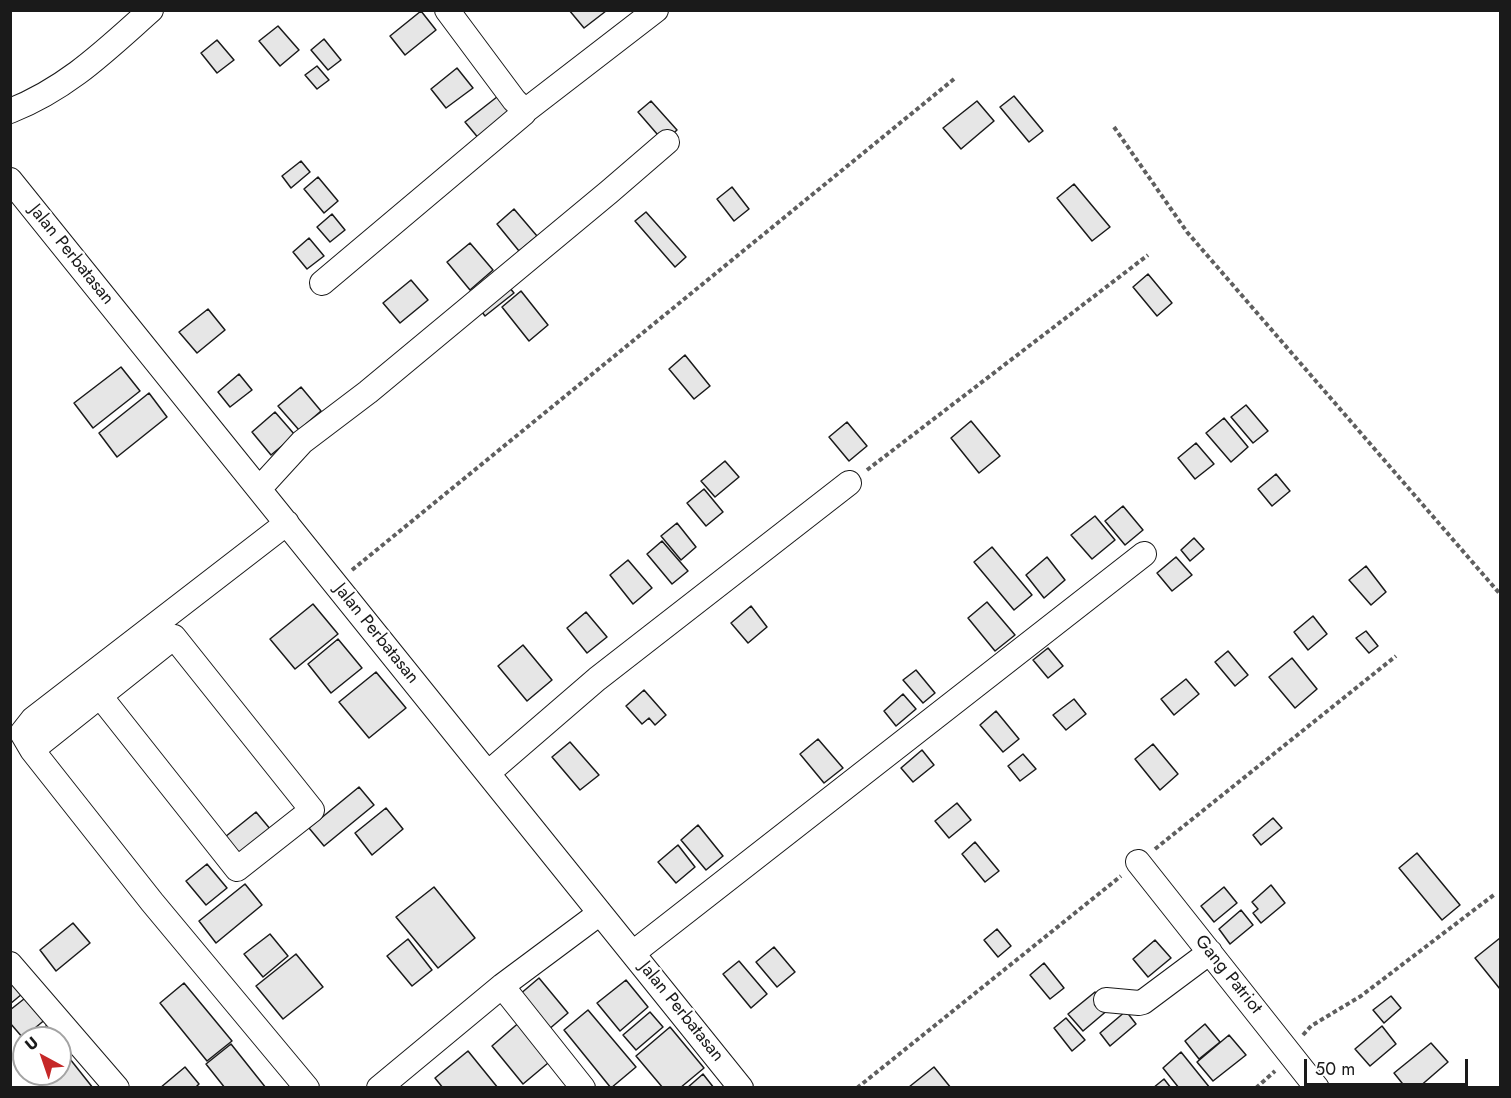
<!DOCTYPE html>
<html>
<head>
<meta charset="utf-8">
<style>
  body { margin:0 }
  #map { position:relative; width:1511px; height:1098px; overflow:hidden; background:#fff; font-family:Jost,sans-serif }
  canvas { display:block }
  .frame { position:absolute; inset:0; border:12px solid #1a1a1a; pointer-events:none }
  .north { position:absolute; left:12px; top:1026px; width:60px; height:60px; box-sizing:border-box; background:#fff; border:2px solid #a3a3a3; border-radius:50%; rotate:320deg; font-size:16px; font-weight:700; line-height:24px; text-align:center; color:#1a1a1a }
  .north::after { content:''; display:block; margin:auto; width:21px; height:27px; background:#c62828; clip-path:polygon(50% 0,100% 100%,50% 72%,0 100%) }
  .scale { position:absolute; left:1304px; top:1059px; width:164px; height:27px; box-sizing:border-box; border:3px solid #1a1a1a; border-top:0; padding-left:8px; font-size:18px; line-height:21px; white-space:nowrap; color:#1a1a1a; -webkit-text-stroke:4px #fff; paint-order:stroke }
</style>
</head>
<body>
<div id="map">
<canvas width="1511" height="1098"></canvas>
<div class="frame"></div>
<div class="north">U</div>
<div class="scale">50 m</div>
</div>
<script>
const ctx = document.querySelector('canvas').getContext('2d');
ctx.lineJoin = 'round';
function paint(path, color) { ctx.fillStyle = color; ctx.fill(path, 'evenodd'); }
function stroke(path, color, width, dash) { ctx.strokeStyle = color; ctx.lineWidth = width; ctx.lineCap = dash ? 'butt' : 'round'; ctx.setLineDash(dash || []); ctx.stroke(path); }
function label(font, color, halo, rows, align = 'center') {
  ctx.font = font + ' Jost,sans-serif'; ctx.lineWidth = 4.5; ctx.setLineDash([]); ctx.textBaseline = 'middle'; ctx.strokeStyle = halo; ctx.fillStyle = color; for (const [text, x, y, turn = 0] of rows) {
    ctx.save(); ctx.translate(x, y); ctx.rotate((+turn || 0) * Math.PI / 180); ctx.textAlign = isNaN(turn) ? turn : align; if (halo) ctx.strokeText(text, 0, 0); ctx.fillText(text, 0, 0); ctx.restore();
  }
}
const building = new Path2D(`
  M 569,10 L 606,10 L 606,11 L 584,28 Z
  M 421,11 L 436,30 L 405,55 L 390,36 Z
  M 278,26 L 299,50 L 280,66 L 259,41 Z
  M 324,39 L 341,60 L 328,70 L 311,50 Z
  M 217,40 L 234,60 L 217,73 L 201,53 Z
  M 317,66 L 329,80 L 317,89 L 305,75 Z
  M 457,68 L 473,88 L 446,108 L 431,89 Z
  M 502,93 L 516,110 L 480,140 L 465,122 Z
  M 1014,96 L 1043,131 L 1029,142 L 1000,107 Z
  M 651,101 L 677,130 L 664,142 L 638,112 Z
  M 977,101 L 994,121 L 961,149 L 943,128 Z
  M 301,161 L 310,172 L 291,188 L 282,176 Z
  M 318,177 L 338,201 L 324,213 L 304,189 Z
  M 1074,184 L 1110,227 L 1092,241 L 1057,198 Z
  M 732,187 L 749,209 L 734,221 L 717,199 Z
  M 514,209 L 537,236 L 519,251 L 497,224 Z
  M 646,212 L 686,257 L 675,267 L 635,221 Z
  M 332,214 L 345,230 L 330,242 L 317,227 Z
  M 309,238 L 324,256 L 307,269 L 293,252 Z
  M 470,243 L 493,270 L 470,290 L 447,262 Z
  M 1148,274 L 1172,303 L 1157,316 L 1133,287 Z
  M 411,280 L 428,300 L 400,323 L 383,303 Z
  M 504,281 L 514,293 L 485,316 L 476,304 Z
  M 521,291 L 548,325 L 529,341 L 502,307 Z
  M 208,309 L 225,330 L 197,353 L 179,332 Z
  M 685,355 L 710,386 L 694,399 L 669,369 Z
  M 121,367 L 140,391 L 93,428 L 74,403 Z
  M 239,374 L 252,390 L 230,407 L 218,392 Z
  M 301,387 L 321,411 L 299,430 L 278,406 Z
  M 149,393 L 167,417 L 117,457 L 99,433 Z
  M 1246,405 L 1268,431 L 1253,443 L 1231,417 Z
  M 275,412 L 295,435 L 271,455 L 252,432 Z
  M 1224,418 L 1248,447 L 1231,462 L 1206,433 Z
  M 971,421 L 1000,456 L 979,473 L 951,438 Z
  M 847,422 L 867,446 L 849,461 L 829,437 Z
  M 1196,443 L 1214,464 L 1195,479 L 1178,458 Z
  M 725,461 L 739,477 L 715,497 L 701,481 Z
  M 1276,474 L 1290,491 L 1272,506 L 1258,489 Z
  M 704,489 L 723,512 L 706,526 L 687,503 Z
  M 1123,506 L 1143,530 L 1125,545 L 1105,521 Z
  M 1095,516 L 1115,540 L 1092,559 L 1071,535 Z
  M 677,523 L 696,547 L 681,560 L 661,536 Z
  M 1194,538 L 1204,549 L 1190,561 L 1181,550 Z
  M 662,541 L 688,571 L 672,584 L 647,554 Z
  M 992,547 L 1032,595 L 1014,610 L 974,562 Z
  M 1047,557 L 1065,580 L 1044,598 L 1026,575 Z
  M 1176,557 L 1192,575 L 1172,591 L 1157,573 Z
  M 628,560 L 652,588 L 633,604 L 610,575 Z
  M 1366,566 L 1386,592 L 1371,605 L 1349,580 Z
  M 987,602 L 1015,635 L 995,651 L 968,618 Z
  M 313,604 L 338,634 L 295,669 L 270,639 Z
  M 751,606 L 767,627 L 748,643 L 731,623 Z
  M 586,612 L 607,637 L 587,653 L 567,628 Z
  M 1313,616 L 1327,634 L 1308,650 L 1294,632 Z
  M 1366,631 L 1378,646 L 1369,653 L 1356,638 Z
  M 338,639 L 362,668 L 331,693 L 308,664 Z
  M 523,645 L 552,680 L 527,701 L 498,666 Z
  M 1048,648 L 1063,666 L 1048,678 L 1033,660 Z
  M 1228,651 L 1248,675 L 1235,686 L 1215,662 Z
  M 1292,658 L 1317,689 L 1295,708 L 1269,677 Z
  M 916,670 L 935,693 L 923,703 L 903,680 Z
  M 376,672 L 406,708 L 369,738 L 339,702 Z
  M 1186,679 L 1199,694 L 1174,715 L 1161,699 Z
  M 644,690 L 666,715 L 655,725 L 649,718 L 642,724 L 626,706 Z
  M 903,694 L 916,709 L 896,726 L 884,711 Z
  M 1074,699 L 1086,714 L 1066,730 L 1053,715 Z
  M 996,711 L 1019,739 L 1003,752 L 980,725 Z
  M 818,739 L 843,768 L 824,783 L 800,754 Z
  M 570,742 L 599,775 L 580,790 L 552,757 Z
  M 1153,744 L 1178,774 L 1160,790 L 1135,759 Z
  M 922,750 L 934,765 L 913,782 L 901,768 Z
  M 1023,754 L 1036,769 L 1020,781 L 1008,766 Z
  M 359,787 L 374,805 L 324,846 L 309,828 Z
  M 957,803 L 971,820 L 949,838 L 935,821 Z
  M 386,808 L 403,829 L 372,855 L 355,833 Z
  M 256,812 L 271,830 L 240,855 L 225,837 Z
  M 1273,818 L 1282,828 L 1261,845 L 1253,835 Z
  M 698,825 L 723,856 L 706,870 L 681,840 Z
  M 975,842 L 999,871 L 985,882 L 962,854 Z
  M 678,845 L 695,867 L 676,883 L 658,862 Z
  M 1417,853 L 1460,905 L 1442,920 L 1399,868 Z
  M 207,864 L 227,888 L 206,905 L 186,881 Z
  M 245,884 L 262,905 L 216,943 L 199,921 Z
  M 1271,885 L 1285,903 L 1261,923 L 1253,913 L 1258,909 L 1252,902 Z
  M 434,887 L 475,938 L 438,968 L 396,917 Z
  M 1224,887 L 1237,903 L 1214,922 L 1201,906 Z
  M 1241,910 L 1253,925 L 1230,944 L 1219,929 Z
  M 73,923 L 90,943 L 56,971 L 40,950 Z
  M 997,929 L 1011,946 L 998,957 L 984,940 Z
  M 270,934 L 288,956 L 263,977 L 244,954 Z
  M 1500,938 L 1500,989 L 1475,958 Z
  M 408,939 L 432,970 L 412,986 L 387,956 Z
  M 1155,940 L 1171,958 L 1148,977 L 1133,959 Z
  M 774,947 L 795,972 L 777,987 L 756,962 Z
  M 296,954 L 323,987 L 283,1019 L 256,986 Z
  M 739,961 L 767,994 L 751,1008 L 723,974 Z
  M 1044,963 L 1064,988 L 1050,999 L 1030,975 Z
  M 539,978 L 568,1013 L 548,1030 L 519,995 Z
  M 10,980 L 22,994 L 10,1004 Z
  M 626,980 L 648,1007 L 620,1031 L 597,1003 Z
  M 184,983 L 232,1041 L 207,1061 L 160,1003 Z
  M 1095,992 L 1109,1009 L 1083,1031 L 1068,1014 Z
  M 29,995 L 47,1018 L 23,1038 L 10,1023 L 10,1010 Z
  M 1391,996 L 1401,1008 L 1384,1023 L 1373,1010 Z
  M 588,1010 L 636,1067 L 611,1088 L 564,1030 Z
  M 1126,1011 L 1136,1024 L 1110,1046 L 1100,1033 Z
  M 650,1012 L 663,1027 L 636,1050 L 623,1035 Z
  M 1066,1018 L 1085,1040 L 1072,1051 L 1054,1028 Z
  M 522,1020 L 554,1058 L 523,1084 L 492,1046 Z
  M 51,1022 L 72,1048 L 60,1057 L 60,1038 L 31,1038 Z
  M 1205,1024 L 1220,1042 L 1199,1059 L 1185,1041 Z
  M 1382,1026 L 1396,1044 L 1370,1066 L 1355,1049 Z
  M 670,1027 L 704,1068 L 680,1088 L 663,1088 L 636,1056 Z
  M 1229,1035 L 1246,1055 L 1213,1081 L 1197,1062 Z
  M 1431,1043 L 1448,1062 L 1418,1088 L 1406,1088 L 1394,1073 Z
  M 24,1044 L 24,1064 L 14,1052 Z
  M 231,1044 L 266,1088 L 225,1088 L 206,1064 Z
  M 468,1051 L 498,1088 L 443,1088 L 435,1078 Z
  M 1181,1052 L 1210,1088 L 1179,1088 L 1163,1068 Z
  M 70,1059 L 93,1088 L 41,1088 L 39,1084 L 52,1074 L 60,1074 L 60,1067 Z
  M 185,1067 L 199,1084 L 195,1088 L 160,1088 Z
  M 934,1067 L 951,1088 L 909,1087 Z
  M 703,1074 L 714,1088 L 687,1088 Z
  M 1164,1079 L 1171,1088 L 1153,1088 Z`);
paint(building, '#e6e6e6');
stroke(building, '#1a1a1a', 1.5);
const minor = new Path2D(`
  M 10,111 C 68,88 106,50 151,10
  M 525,111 L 656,10
  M 10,180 L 741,1088
  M 322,283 L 524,113 L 525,111 L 514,100 L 447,10
  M 259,489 L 302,442 L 368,392 L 609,192 L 667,142
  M 287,523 L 33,719 L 22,733 L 32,750 L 152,902 L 307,1088
  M 32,750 L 174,637 L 312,810 L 237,869 L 100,696
  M 488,773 L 597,679 L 849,483
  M 1138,862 L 1317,1088
  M 633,953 L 1144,554
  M 10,964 L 117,1088
  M 502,986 L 583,1088
  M 1106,1000 L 1139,1003 L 1143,1002 L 1210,952
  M 379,1088 L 502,986 L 600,913`);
stroke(minor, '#1a1a1a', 26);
stroke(new Path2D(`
  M 1114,127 L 1187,232 L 1500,594
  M 867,470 L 1148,255
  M 352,570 L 954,79
  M 1155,849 L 1396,656
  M 1303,1035 L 1311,1026 L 1361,996 L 1495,894
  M 857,1088 L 1121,876
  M 1256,1088 L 1275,1071`), '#5f5f5f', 4, [4.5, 3]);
stroke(minor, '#fff', 24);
label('18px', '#1a1a1a', '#fff', [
  ["Jalan Perbatasan",71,255,51],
  ["Jalan Perbatasan",376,634,51],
  ["Gang Patriot",1228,975,51],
  ["Jalan Perbatasan",681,1012,51]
]);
</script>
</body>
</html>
